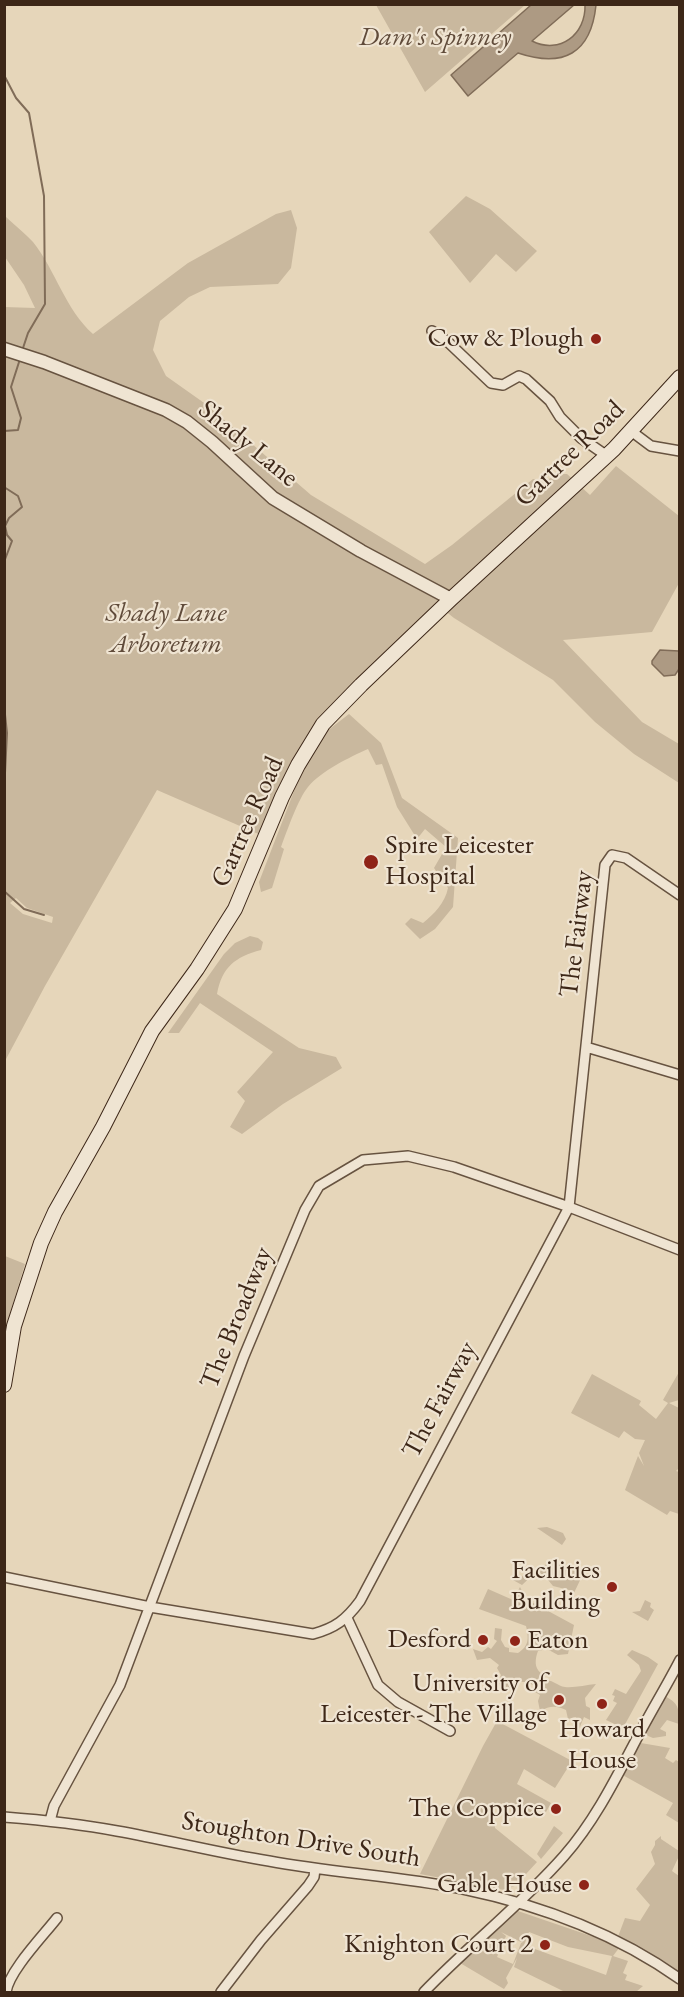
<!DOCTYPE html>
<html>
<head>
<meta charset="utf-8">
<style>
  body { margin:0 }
  #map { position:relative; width:684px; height:1997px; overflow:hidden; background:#e6d6ba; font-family:"EB Garamond",serif }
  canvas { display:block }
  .frame { position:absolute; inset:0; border:6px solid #3d2718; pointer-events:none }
</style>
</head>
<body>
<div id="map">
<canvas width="684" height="1997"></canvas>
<div class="frame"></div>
</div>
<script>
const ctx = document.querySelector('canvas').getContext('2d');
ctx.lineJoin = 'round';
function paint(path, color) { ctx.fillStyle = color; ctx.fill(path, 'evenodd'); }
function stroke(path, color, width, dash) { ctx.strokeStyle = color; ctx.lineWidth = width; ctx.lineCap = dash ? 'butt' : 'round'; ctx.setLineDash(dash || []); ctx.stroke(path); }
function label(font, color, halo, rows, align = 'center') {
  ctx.font = font + ' "EB Garamond",serif'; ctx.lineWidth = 4.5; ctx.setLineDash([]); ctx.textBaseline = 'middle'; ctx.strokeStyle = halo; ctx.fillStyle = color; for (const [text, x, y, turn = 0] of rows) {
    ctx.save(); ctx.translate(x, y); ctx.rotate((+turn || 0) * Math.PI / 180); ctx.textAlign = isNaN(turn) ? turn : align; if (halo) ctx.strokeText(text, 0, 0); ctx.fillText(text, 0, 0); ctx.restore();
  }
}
paint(new Path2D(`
  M 376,5 L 525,5 L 425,92 Z
  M 466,196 L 490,209 L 537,251 L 516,272 L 496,254 L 470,283 L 429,232 Z
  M 291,210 L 297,228 L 291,268 L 278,284 L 210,287 L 189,297 L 160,321 L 153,350 L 166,376 L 207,405 L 311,495 L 425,564 L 452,545 L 533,479 L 545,480 L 564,474 L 567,474 L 590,495 L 616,466 L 679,516 L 679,583 L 652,632 L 563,640 L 642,722 L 679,744 L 679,783 L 634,754 L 595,722 L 553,680 L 454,618 L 439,606 L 316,724 L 291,764 L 263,836 L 157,790 L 45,986 L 5,1061 L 4,307 L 35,308 L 24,285 L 5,257 L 5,216 C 14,225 25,233 33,242 C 56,271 65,309 93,334 L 188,263 L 276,214 ZM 16,898 L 27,908 L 53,917 L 52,923 L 23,914 L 10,903 Z
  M 349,714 L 381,743 L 402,798 L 458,838 L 453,907 L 435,929 L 420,939 L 405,924 L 411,918 L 423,923 C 434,914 445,903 448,888 L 434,868 L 446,847 L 425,829 L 417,839 L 397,807 L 382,764 L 376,765 L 368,749 C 350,757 321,771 308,787 C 298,799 287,831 281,847 L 284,849 L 272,888 L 261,892 L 259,882 L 301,773 L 327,731 Z
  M 250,936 L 258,938 L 263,942 L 261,950 C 235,957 222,967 217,994 L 299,1048 L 336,1057 L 342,1068 L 283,1104 L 242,1134 L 230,1127 L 245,1101 L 237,1092 L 273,1052 L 200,1003 L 179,1033 L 168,1033 L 224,954 L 235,943 Z
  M 5,1256 L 25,1264 L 5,1330 L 4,1256 Z
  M 679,1372 L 679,1400 L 669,1403 L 679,1408 L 679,1468 L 676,1471 L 679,1472 L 679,1514 L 670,1511 L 667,1515 L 625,1490 L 638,1456 L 644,1466 L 639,1453 L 645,1440 L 635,1439 L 624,1431 L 619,1438 L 571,1413 L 592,1374 L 641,1401 L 639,1405 L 656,1419 L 668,1403 L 663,1400 Z
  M 547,1527 L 563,1533 L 566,1539 L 562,1545 L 537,1528 Z
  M 552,1562 C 563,1563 572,1571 583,1574 L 573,1595 L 569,1593 L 569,1590 L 553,1586 L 544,1575 L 536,1572 L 522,1585 L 513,1580 L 521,1578 L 525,1573 L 528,1574 L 530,1567 L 535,1569 Z
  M 520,1587 L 526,1599 L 574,1625 L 568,1654 L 558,1655 L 547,1649 L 538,1651 C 535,1659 534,1668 541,1673 L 540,1676 L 543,1678 L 542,1682 C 551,1677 555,1685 565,1687 C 574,1688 586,1685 596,1684 L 585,1698 L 586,1706 L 590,1708 L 590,1720 L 584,1717 L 579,1729 L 572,1727 L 576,1717 L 568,1719 L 566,1710 C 555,1705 550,1706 540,1711 L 538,1701 L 540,1695 L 535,1692 L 538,1687 L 526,1682 L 519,1682 L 511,1688 L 502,1689 L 498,1683 L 501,1675 L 497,1668 L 499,1665 L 490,1658 L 477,1660 L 473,1649 L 482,1652 L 488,1647 L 491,1649 L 497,1641 L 494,1639 L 495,1628 L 502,1629 L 501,1640 L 505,1647 L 509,1648 L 509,1652 L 518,1653 C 529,1646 529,1639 526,1626 L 479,1609 L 488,1589 L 513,1600 Z
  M 645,1600 L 651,1603 L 650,1607 L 654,1610 L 648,1621 L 632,1612 L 640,1611 Z
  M 632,1650 L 648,1657 L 658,1664 L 623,1728 L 606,1720 L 617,1703 L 613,1701 L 615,1696 L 612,1695 L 615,1689 L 626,1694 L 641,1671 L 639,1665 L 627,1655 Z
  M 661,1694 C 678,1703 679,1705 679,1724 L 667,1720 L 660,1729 L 666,1732 L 666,1736 L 653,1738 L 641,1733 Z
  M 497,1721 L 572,1761 L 555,1788 L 524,1769 L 517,1784 L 551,1803 L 546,1812 L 534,1806 L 528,1817 L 509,1808 L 503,1803 L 494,1807 L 495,1828 L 537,1862 L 515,1886 L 504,1890 L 420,1874 L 483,1746 Z
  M 635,1742 L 670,1748 L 665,1758 L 673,1763 L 676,1760 L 679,1762 L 679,1823 L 666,1815 L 673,1803 L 619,1773 Z
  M 554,1826 L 563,1833 L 541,1859 L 537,1854 Z
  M 661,1836 L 661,1839 L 679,1851 L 679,1856 L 672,1871 L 679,1876 L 679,1974 L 616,1942 L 625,1918 L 640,1921 L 650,1905 L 636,1889 L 655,1864 L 651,1852 L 655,1845 L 655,1841 Z
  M 515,1910 L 594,1937 L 619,1948 L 613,1956 L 628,1961 L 623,1973 L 627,1975 L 625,1980 L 643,1986 L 636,1992 L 565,1992 L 514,1967 L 517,1958 L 506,1978 L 508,1983 L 504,1989 L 455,1960 ZM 501,1932 L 523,1943 L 521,1943 L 513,1964 L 497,1957 L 506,1936 ZM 529,1932 L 568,1947 L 612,1956 L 606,1975 L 524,1945 Z`), '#c9b89e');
const water = new Path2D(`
  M 531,5 L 574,5 L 532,41 C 560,55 586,34 585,5 L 596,5 C 591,54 563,68 518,53 L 468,96 L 451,75 Z
  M 660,650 L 679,651 L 679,669 L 675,675 L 664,676 L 652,664 L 652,661 Z`);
paint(water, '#ad9a83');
stroke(water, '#806c58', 1.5);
stroke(new Path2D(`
  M 4,75 L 16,98 L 29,113 L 44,196 L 45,304 L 28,333 L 22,351
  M 4,431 L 18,430 L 21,418 L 11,387 L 20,359
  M 4,487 L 18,496 L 22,507 L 9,518 L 5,526 L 7,535 L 12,541 L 4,562
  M 4,705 L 7,733 L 4,793
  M 4,891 L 24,909 L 44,915`), '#806c58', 2);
const minor = new Path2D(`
  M 432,331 L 449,343 L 491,383 L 503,385 L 519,376 L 526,379 L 550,401 L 560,417 L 581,438 L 607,456
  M 631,431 L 651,446 L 680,451
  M 586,1047 L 680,1075
  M 4,1577 L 150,1607 L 313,1634 C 335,1628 346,1620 360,1601 L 569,1207 L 605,865 L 612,855 L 626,858 L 680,895
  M 347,1618 L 378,1685 L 398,1702 L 450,1731
  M 4,1817 C 42,1820 80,1824 117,1831 C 168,1840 218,1853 269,1861 C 333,1873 399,1876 463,1889 C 540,1905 615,1933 680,1979
  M 50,1821 L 54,1806 L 120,1685 L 244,1356 L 305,1210 L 319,1186 L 363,1160 L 408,1156 L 454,1167 L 569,1207 L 680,1250
  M 6,1992 C 9,1971 43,1936 57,1918
  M 221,1992 L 261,1940 L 308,1886 L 314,1877 L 315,1869
  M 424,1992 C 469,1945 521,1905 564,1856 C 594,1822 615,1780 636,1740 C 650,1713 666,1687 680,1660`);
const tertiary = new Path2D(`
  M 4,349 L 44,362 L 166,410 L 187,422 L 212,442 L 273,498 L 361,551 L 451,599`);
const secondary = new Path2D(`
  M 4,1385 L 14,1326 L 41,1243 L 55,1212 L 103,1127 L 152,1031 L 197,969 L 235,909 L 282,797 L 298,765 L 323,724 L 361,685 L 451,599 L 614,449 L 680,377`);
stroke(minor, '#675340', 12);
stroke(tertiary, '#675340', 15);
stroke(secondary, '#3d2718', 16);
stroke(minor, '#efe4d2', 9);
stroke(tertiary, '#efe4d2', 12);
stroke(secondary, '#efe4d2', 14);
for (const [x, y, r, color] of [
  [596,339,6,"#8f2418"],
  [371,862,8,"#8f2418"],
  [612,1587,6,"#8f2418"],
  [483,1640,6,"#8f2418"],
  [515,1641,6,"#8f2418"],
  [559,1700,6,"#8f2418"],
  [602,1704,6,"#8f2418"],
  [556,1809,6,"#8f2418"],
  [584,1885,6,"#8f2418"],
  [545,1945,6,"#8f2418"]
]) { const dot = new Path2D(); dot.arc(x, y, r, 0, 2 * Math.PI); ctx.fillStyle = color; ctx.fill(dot); stroke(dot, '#efe4d2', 2); }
label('italic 27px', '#604b3a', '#efe4d2', [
  ["Dam's Spinney",435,38],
  ["Shady Lane",166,614],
  ["Arboretum",166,645]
]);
label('27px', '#3d2718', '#efe4d2', [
  ["Cow & Plough",584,339],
  ["Spire Leicester",385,846,"left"],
  ["Hospital",385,877,"left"],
  ["Facilities",600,1571],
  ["Building",600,1602],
  ["Desford",471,1640],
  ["Eaton",527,1641,"left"],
  ["University of",547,1684],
  ["Leicester - The Village",547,1715],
  ["Howard",602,1730,"center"],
  ["House",602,1761,"center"],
  ["The Coppice",544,1809],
  ["Gable House",572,1885],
  ["Knighton Court 2",533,1945]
], 'right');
label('27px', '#3d2718', '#efe4d2', [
  ["Shady Lane",248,444,39],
  ["Gartree Road",570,454,-44],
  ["Gartree Road",248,822,-66],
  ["The Fairway",577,934,-83],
  ["The Broadway",237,1318,-68],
  ["The Fairway",440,1400,-62],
  ["Stoughton Drive South",301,1840,9]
]);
</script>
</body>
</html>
